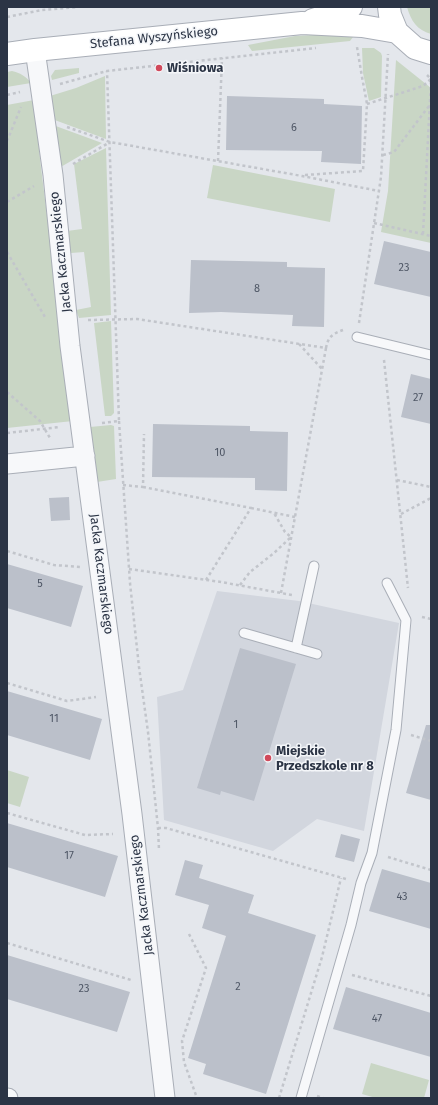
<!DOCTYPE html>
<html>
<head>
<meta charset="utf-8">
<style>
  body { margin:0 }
  #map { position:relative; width:438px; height:1105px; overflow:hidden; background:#e4e7ec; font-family:"Fira Sans",sans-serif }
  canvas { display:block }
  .frame { position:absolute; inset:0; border:8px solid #2b3445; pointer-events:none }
</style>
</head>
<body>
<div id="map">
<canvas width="438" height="1105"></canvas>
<div class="frame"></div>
</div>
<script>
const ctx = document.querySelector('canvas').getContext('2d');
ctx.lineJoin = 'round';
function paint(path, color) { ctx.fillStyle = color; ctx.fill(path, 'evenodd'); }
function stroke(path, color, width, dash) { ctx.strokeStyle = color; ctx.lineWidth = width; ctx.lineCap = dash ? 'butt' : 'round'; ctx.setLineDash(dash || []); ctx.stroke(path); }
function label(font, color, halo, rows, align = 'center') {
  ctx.font = font + ' "Fira Sans",sans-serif'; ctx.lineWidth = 3; ctx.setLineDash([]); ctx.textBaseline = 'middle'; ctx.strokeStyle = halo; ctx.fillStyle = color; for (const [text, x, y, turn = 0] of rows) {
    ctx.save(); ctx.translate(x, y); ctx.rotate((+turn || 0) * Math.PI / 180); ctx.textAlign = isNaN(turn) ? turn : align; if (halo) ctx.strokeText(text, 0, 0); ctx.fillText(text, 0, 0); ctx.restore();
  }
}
paint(new Path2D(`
  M 217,591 L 299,601 L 399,623 L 364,831 L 317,819 L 273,851 L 164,820 L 157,697 L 183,690 Z`), '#d2d6de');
paint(new Path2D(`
  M 407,7 L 431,7 L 431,34 C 417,30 411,21 407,7 Z
  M 353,33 L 353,37 L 350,41 L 252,51 L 248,45 L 295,36 Z
  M 362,48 L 374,48 L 381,53 L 382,56 L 381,97 L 369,101 L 363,73 Z
  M 396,60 L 431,88 L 431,243 L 381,232 L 388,191 Z
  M 79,68 L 79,73 L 52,80 L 51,76 L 55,70 Z
  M 12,71 C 20,73 26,76 31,83 L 7,87 L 7,72 Z
  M 105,76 L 106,139 L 52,119 L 50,96 L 76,88 Z
  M 34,100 L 41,168 L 73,421 L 7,428 L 7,105 Z
  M 53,125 L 102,143 L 59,168 Z
  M 106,148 L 111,315 L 79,318 L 76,310 L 91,307 L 84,252 L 71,253 L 67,231 L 82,229 L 74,164 Z
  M 213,165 L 335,189 L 330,222 L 207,198 Z
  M 111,321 L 114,413 L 111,416 L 105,416 L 94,323 Z
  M 111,425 L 114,426 L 116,479 L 97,482 L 90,427 Z
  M 7,770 L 29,777 L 20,807 L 7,803 Z
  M 371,1063 L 429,1080 L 424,1098 L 376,1098 L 362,1094 Z`), '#c9d6c5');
paint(new Path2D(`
  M 227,96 L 324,99 L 324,104 L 362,106 L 361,164 L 321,162 L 322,151 L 226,150 Z
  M 384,241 L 431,252 L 431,297 L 374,284 Z
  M 191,260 L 287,262 L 287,267 L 325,268 L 324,327 L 292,326 L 293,315 L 221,312 L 189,313 Z
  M 411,374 L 431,379 L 431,424 L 401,417 Z
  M 153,424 L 250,426 L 250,431 L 288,432 L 287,491 L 255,490 L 255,478 L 152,477 Z
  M 69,497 L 70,520 L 51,521 L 49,498 Z
  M 7,564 L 83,586 L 71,627 L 7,608 Z
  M 240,648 L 296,664 L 254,801 L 221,791 L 220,795 L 197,788 Z
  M 7,691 L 102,719 L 90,760 L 7,735 Z
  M 426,725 L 431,725 L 431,800 L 406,793 Z
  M 7,823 L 118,856 L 105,897 L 7,867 Z
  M 341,834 L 360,839 L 354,862 L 335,857 Z
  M 185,860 L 203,865 L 199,878 L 254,895 L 248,913 L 316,935 L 266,1094 L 203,1074 L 206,1064 L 188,1058 L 226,936 L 202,928 L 209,905 L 175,895 Z
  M 382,869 L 431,883 L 431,929 L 369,911 Z
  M 7,955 L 130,992 L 117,1032 L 7,999 Z
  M 346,987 L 431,1013 L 431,1057 L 333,1029 Z`), '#bbc0ca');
const lane = new Path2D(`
  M 357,337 L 431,355
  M 244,633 L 317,654
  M 296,648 L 314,566
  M 301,1098 L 351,925 L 361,883 L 372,853 L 396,730 L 406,620 L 387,583`);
const street = new Path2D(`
  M 35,50 L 53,175 L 70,346 L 132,814 L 165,1098
  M 7,464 L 85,456
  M 7,1098 L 8,1098`);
const secondary = new Path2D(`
  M 389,7 L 390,15 L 397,32 L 415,48 L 431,53
  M 313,20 L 341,11 L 351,7
  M 7,54 L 35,50 L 302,23 L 362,26 L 397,32`);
stroke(lane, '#a9aeb7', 11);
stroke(street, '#a9aeb7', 21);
stroke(secondary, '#a9aeb7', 24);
stroke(new Path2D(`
  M 7,17 L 42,10 L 77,7
  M 427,75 L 431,79
  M 60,84 L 107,71 L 316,48
  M 7,95 L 20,92
  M 367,104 L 423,86 L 431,79
  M 67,127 L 110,142 L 302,176 L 379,191
  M 7,141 L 21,107
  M 383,155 L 394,152 L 429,106
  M 218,161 L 222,58
  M 73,164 L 110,142
  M 305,175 L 363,171 L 367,104 L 362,77 L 357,47
  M 7,202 L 34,186
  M 374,223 L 431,236
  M 423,234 L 431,81
  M 7,252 L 45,317
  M 88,320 L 137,319 L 326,348 C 328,337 332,334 343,330
  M 359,323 L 381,177 L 388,54
  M 299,344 L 322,369
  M 384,360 L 408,588
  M 7,392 L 40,421 L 50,438
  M 119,421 L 130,583 L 139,667 L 148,732 L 158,828 L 159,850
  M 102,423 L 119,421 L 107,71
  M 7,433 L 60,427
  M 397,480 L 431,487
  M 123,485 L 143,487 L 144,434
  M 143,487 L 251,508 L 206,580
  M 251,508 L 295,517
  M 401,514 L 431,498
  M 7,551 L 54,565 L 80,567
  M 129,569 L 221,582 L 292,595
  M 240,585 L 250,572 L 274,553 L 291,537 L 285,532 L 274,513
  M 281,593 L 326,348
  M 422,617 L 431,619
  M 7,683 L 67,701 L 96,697
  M 411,735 L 431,741
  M 7,813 L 85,835 L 113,834
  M 158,828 L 166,828 L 346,879
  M 388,857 L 431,870
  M 189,934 L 206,968 L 182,1041 L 184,1062 L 197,1098
  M 7,943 L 131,980
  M 352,975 L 431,996
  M 317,1096 L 323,1098
  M 279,1098 L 322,957 L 341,878`), '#c2c5cb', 2.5, [3, 3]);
stroke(lane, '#f7f8fa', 9);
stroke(street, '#f7f8fa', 19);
stroke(secondary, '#fff', 22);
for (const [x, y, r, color] of [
  [159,68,4,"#d1495b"],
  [268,758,4,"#d1495b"]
]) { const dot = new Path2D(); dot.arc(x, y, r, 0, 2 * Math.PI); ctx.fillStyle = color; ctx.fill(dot); stroke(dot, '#f4f6f9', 1.5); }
label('11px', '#4f5766', null, [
  ["6",294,128],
  ["23",404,268],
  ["8",257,289],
  ["27",418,398],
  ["10",220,453],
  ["5",40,584],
  ["11",54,719],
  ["1",236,725],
  ["17",69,856],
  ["43",402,897],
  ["2",238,987],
  ["23",84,989],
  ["47",377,1019]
]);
label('13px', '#2b3445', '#f4f6f9', [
  ["Stefana Wyszyńskiego",154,38,-6],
  ["Jacka Kaczmarskiego",61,252,-96],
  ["Jacka Kaczmarskiego",101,574,83],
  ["Jacka Kaczmarskiego",142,895,-97]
]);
label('bold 13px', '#2b3445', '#f4f6f9', [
  ["Wiśniowa",167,68],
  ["Miejskie",276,751],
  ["Przedszkole nr 8",276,766]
], 'left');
</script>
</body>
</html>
